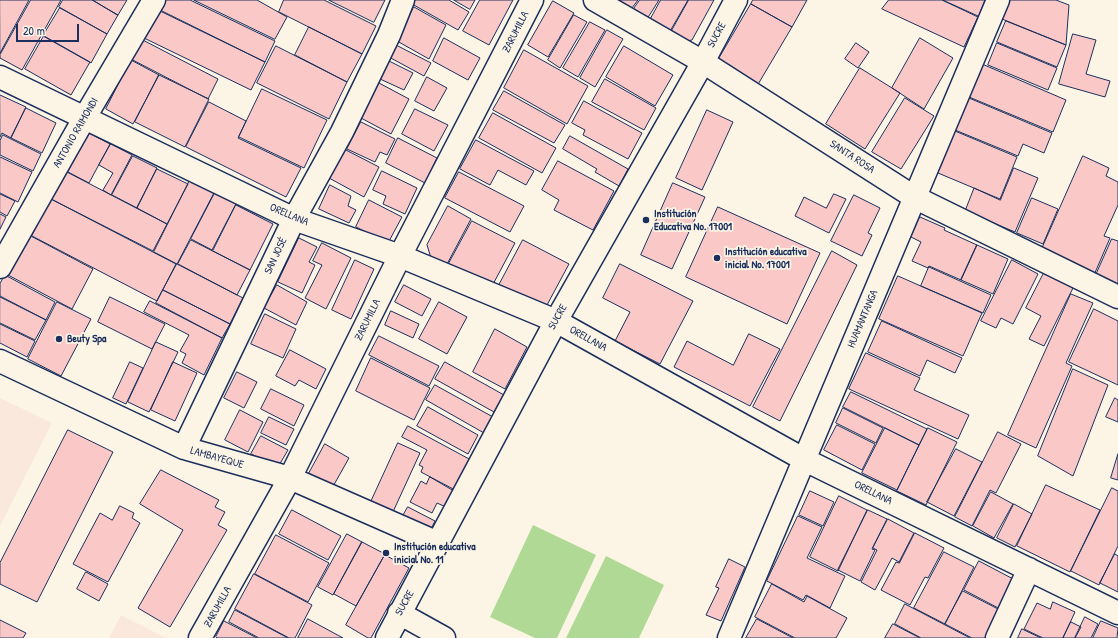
<!DOCTYPE html>
<html>
<head>
<meta charset="utf-8">
<style>
  body { margin:0 }
  #map { position:relative; width:1118px; height:638px; overflow:hidden; background:#fcf5e5; font-family:"Patrick Hand",sans-serif }
  canvas { display:block }
  .scale { position:absolute; left:16px; top:24px; width:63px; height:18px; box-sizing:border-box; border:2px solid #1b2f5e; border-top:0; padding-left:5px; font-size:12px; line-height:14px; white-space:nowrap; color:#1b2f5e; -webkit-text-stroke:3px #fcf5e5; paint-order:stroke }
</style>
</head>
<body>
<div id="map">
<canvas width="1118" height="638"></canvas>
<div class="scale">20 m</div>
</div>
<script>
const ctx = document.querySelector('canvas').getContext('2d');
ctx.lineJoin = 'round';
function paint(path, color) { ctx.fillStyle = color; ctx.fill(path, 'evenodd'); }
function stroke(path, color, width, dash) { ctx.strokeStyle = color; ctx.lineWidth = width; ctx.lineCap = dash ? 'butt' : 'round'; ctx.setLineDash(dash || []); ctx.stroke(path); }
function label(font, color, halo, rows, align = 'center') {
  ctx.font = font + ' "Patrick Hand",sans-serif'; ctx.lineWidth = 3.5; ctx.setLineDash([]); ctx.textBaseline = 'middle'; ctx.strokeStyle = halo; ctx.fillStyle = color; for (const [text, x, y, turn = 0] of rows) {
    ctx.save(); ctx.translate(x, y); ctx.rotate((+turn || 0) * Math.PI / 180); ctx.textAlign = isNaN(turn) ? turn : align; if (halo) ctx.strokeText(text, 0, 0); ctx.fillText(text, 0, 0); ctx.restore();
  }
}
paint(new Path2D(`
  M 0,398 L 52,423 L 0,526 Z
  M 121,615 L 166,638 L 109,638 Z`), '#fbe8dc');
paint(new Path2D(`
  M 533,525 L 596,555 L 557,638 L 535,638 L 490,617 Z
  M 606,556 L 664,585 L 639,638 L 566,638 Z`), '#b0d996');
const building = new Path2D(`
  M 0,0 L 29,0 L 0,53 Z
  M 31,0 L 61,0 L 22,70 L 0,58 L 0,55 Z
  M 63,0 L 92,0 L 118,15 L 107,34 L 59,7 Z
  M 93,0 L 127,0 L 118,15 Z
  M 163,0 L 190,0 L 275,41 L 265,62 L 158,9 Z
  M 194,0 L 257,0 L 287,17 L 275,39 Z
  M 284,0 L 324,0 L 376,26 L 362,54 L 279,12 Z
  M 329,0 L 385,0 L 374,22 Z
  M 414,0 L 449,0 L 469,12 L 458,30 L 412,4 Z
  M 454,0 L 475,0 L 470,9 Z
  M 480,0 L 513,0 L 489,45 L 463,31 Z
  M 619,0 L 638,0 L 632,8 Z
  M 640,0 L 659,0 L 647,19 L 633,10 Z
  M 661,0 L 688,0 L 669,33 L 649,22 Z
  M 689,0 L 714,0 L 692,40 L 683,42 L 670,34 Z
  M 753,0 L 807,0 L 792,27 L 751,4 Z
  M 889,0 L 942,0 L 978,17 L 964,47 L 882,9 Z
  M 943,0 L 985,0 L 979,16 Z
  M 1010,0 L 1056,0 L 1069,5 L 1066,45 L 1002,19 Z
  M 553,1 L 574,13 L 548,57 L 528,45 Z
  M 751,4 L 792,27 L 757,86 L 717,62 Z
  M 414,7 L 446,25 L 429,59 L 397,41 Z
  M 60,8 L 107,34 L 91,63 L 43,36 Z
  M 158,10 L 265,62 L 251,90 L 144,38 Z
  M 574,15 L 587,22 L 560,68 L 548,60 Z
  M 1006,21 L 1066,45 L 1057,67 L 997,42 Z
  M 590,22 L 605,30 L 578,77 L 563,68 Z
  M 309,27 L 362,54 L 347,82 L 295,55 Z
  M 607,30 L 623,39 L 595,87 L 580,78 Z
  M 1073,34 L 1096,40 L 1086,74 L 1110,81 L 1105,97 L 1059,84 Z
  M 44,36 L 90,62 L 71,95 L 25,69 Z
  M 137,37 L 218,79 L 208,99 L 127,57 Z
  M 444,38 L 480,58 L 468,80 L 433,61 Z
  M 920,38 L 953,58 L 924,109 L 892,88 Z
  M 856,43 L 869,52 L 858,68 L 845,59 Z
  M 997,43 L 1057,68 L 1048,90 L 988,65 Z
  M 396,45 L 431,63 L 424,76 L 389,57 Z
  M 276,46 L 347,82 L 329,119 L 257,83 Z
  M 624,46 L 673,75 L 655,106 L 606,77 Z
  M 524,50 L 588,86 L 567,124 L 504,88 Z
  M 131,60 L 159,75 L 133,124 L 106,109 Z
  M 389,61 L 413,73 L 404,90 L 380,79 Z
  M 982,64 L 1066,100 L 1053,132 L 969,97 Z
  M 860,68 L 900,93 L 865,149 L 826,124 Z
  M 159,75 L 209,99 L 185,147 L 135,122 Z
  M 427,77 L 447,88 L 434,111 L 415,101 Z
  M 605,79 L 656,108 L 644,130 L 592,102 Z
  M 379,83 L 409,99 L 391,134 L 361,118 Z
  M 262,89 L 327,120 L 304,168 L 239,137 Z
  M 504,91 L 565,125 L 554,143 L 493,110 Z
  M 0,95 L 26,107 L 11,138 L 2,133 L 0,137 Z
  M 905,98 L 934,116 L 901,169 L 872,152 Z
  M 969,98 L 1052,133 L 1044,153 L 1023,144 L 1018,156 L 955,130 Z
  M 584,101 L 642,133 L 628,159 L 583,135 L 585,130 L 572,123 Z
  M 209,102 L 246,121 L 238,138 L 301,168 L 286,197 L 186,147 Z
  M 26,108 L 56,123 L 42,153 L 11,138 Z
  M 415,109 L 448,125 L 434,151 L 402,134 Z
  M 707,110 L 733,122 L 702,190 L 676,178 Z
  M 493,113 L 556,148 L 542,173 L 479,138 Z
  M 361,122 L 395,139 L 387,155 L 380,152 L 375,162 L 347,149 Z
  M 955,131 L 1017,157 L 1000,199 L 938,173 Z
  M 89,133 L 110,144 L 89,183 L 68,172 Z
  M 3,135 L 41,154 L 33,171 L 0,155 L 0,141 Z
  M 570,136 L 628,169 L 619,186 L 595,172 L 597,169 L 563,149 Z
  M 398,138 L 437,158 L 425,183 L 386,163 Z
  M 476,140 L 534,171 L 526,185 L 498,170 L 490,185 L 460,169 Z
  M 111,144 L 132,155 L 111,195 L 103,190 L 113,173 L 99,165 Z
  M 344,149 L 379,167 L 364,197 L 329,178 Z
  M 133,156 L 157,168 L 137,208 L 112,195 Z
  M 1083,156 L 1109,168 L 1106,176 L 1118,182 L 1118,205 L 1104,236 L 1110,238 L 1094,275 L 1041,251 Z
  M 0,157 L 32,172 L 18,202 L 0,193 Z
  M 558,161 L 614,191 L 593,230 L 554,210 L 559,200 L 542,190 Z
  M 1014,168 L 1038,178 L 1015,232 L 965,211 L 974,188 L 1000,200 Z
  M 157,169 L 188,184 L 167,224 L 137,208 Z
  M 65,171 L 167,224 L 153,251 L 51,199 Z
  M 382,171 L 417,188 L 405,214 L 383,204 L 386,196 L 373,190 Z
  M 459,172 L 524,206 L 510,232 L 445,198 Z
  M 192,176 L 216,189 L 177,264 L 154,252 Z
  M 673,183 L 705,197 L 672,269 L 641,255 Z
  M 330,185 L 351,196 L 348,206 L 356,210 L 349,223 L 319,209 Z
  M 216,191 L 237,202 L 212,250 L 191,239 Z
  M 0,194 L 15,201 L 7,216 L 0,212 Z
  M 834,194 L 846,199 L 829,233 L 795,216 L 804,197 L 826,208 Z
  M 854,195 L 880,208 L 868,233 L 872,235 L 862,256 L 831,241 Z
  M 1032,198 L 1058,209 L 1043,244 L 1017,233 Z
  M 51,199 L 176,264 L 157,301 L 32,236 Z
  M 369,200 L 402,217 L 388,243 L 356,227 Z
  M 236,205 L 273,224 L 250,270 L 213,251 Z
  M 448,206 L 471,219 L 446,266 L 431,258 L 427,245 Z
  M 718,207 L 820,253 L 787,324 L 686,277 Z
  M 0,214 L 6,217 L 0,229 Z
  M 920,217 L 945,228 L 944,230 L 977,245 L 961,280 L 929,266 L 928,268 L 912,261 L 921,242 L 911,237 Z
  M 472,221 L 515,243 L 491,288 L 447,267 Z
  M 29,235 L 93,269 L 72,309 L 8,275 Z
  M 299,238 L 317,247 L 309,262 L 315,265 L 302,293 L 278,282 Z
  M 1112,239 L 1118,241 L 1118,286 L 1096,275 Z
  M 191,240 L 250,270 L 237,295 L 178,264 Z
  M 523,240 L 569,264 L 547,305 L 533,308 L 497,289 Z
  M 322,243 L 351,258 L 326,309 L 305,298 L 322,265 L 313,261 Z
  M 977,245 L 1008,259 L 993,294 L 961,280 Z
  M 832,251 L 857,265 L 780,421 L 753,407 Z
  M 355,260 L 374,269 L 351,319 L 332,310 Z
  M 1012,260 L 1038,274 L 1013,324 L 1001,318 L 996,328 L 981,321 Z
  M 177,264 L 243,298 L 230,324 L 163,290 Z
  M 620,264 L 693,301 L 660,364 L 615,341 L 630,312 L 603,298 Z
  M 929,267 L 991,295 L 983,313 L 921,286 Z
  M 1045,271 L 1074,286 L 1044,346 L 1029,339 L 1041,316 L 1026,308 Z
  M 5,275 L 55,302 L 46,320 L 0,296 L 0,284 Z
  M 898,276 L 982,313 L 963,356 L 879,319 Z
  M 277,285 L 307,302 L 296,325 L 264,308 Z
  M 404,285 L 431,299 L 422,316 L 395,302 Z
  M 163,290 L 230,324 L 222,338 L 156,303 Z
  M 1071,294 L 1093,303 L 1066,363 L 1072,366 L 1036,448 L 1008,435 Z
  M 0,297 L 46,320 L 35,340 L 0,323 Z
  M 110,297 L 165,324 L 152,349 L 98,322 Z
  M 150,301 L 222,338 L 204,375 L 182,363 L 186,354 L 180,351 L 189,335 L 144,312 Z
  M 57,302 L 91,319 L 61,376 L 28,359 Z
  M 439,302 L 467,317 L 447,354 L 419,339 Z
  M 1094,309 L 1118,321 L 1118,385 L 1069,362 Z
  M 391,311 L 419,324 L 413,338 L 385,325 Z
  M 265,314 L 296,329 L 283,358 L 251,344 Z
  M 882,321 L 962,358 L 955,373 L 927,360 L 920,376 L 868,352 Z
  M 0,324 L 35,341 L 27,357 L 0,343 Z
  M 495,329 L 527,347 L 505,389 L 473,372 Z
  M 749,334 L 780,349 L 750,406 L 674,367 L 687,341 L 733,365 Z
  M 379,336 L 439,366 L 429,386 L 369,355 Z
  M 156,342 L 178,352 L 149,412 L 128,402 Z
  M 290,350 L 326,369 L 316,389 L 299,380 L 295,386 L 276,376 Z
  M 866,353 L 920,378 L 914,390 L 969,415 L 958,439 L 849,389 Z
  M 371,358 L 430,388 L 414,420 L 356,391 Z
  M 130,362 L 143,368 L 126,404 L 113,398 Z
  M 173,362 L 197,373 L 175,421 L 151,410 Z
  M 445,362 L 504,395 L 494,412 L 435,379 Z
  M 1073,369 L 1108,385 L 1073,476 L 1038,456 Z
  M 237,372 L 257,382 L 244,408 L 224,398 Z
  M 435,385 L 493,417 L 484,433 L 426,400 Z
  M 271,389 L 304,405 L 294,426 L 261,409 Z
  M 851,392 L 927,429 L 919,445 L 843,407 Z
  M 1115,398 L 1118,400 L 1118,422 L 1106,417 Z
  M 428,407 L 478,435 L 468,454 L 417,426 Z
  M 843,408 L 883,428 L 876,443 L 836,423 Z
  M 240,410 L 263,422 L 248,452 L 225,440 Z
  M 269,417 L 294,429 L 286,445 L 261,433 Z
  M 837,425 L 875,444 L 862,470 L 824,450 Z
  M 408,426 L 471,460 L 455,490 L 421,472 L 423,467 L 419,465 L 427,450 L 402,437 Z
  M 885,428 L 919,445 L 897,490 L 862,473 Z
  M 928,428 L 957,442 L 926,505 L 897,491 Z
  M 68,430 L 113,452 L 37,602 L 0,584 L 0,563 Z
  M 998,432 L 1021,444 L 996,493 L 990,490 L 972,526 L 955,517 Z
  M 261,436 L 288,450 L 278,467 L 251,454 Z
  M 398,443 L 420,453 L 392,514 L 370,504 Z
  M 325,444 L 349,458 L 331,490 L 307,477 Z
  M 956,449 L 982,462 L 954,516 L 927,502 Z
  M 1118,454 L 1118,480 L 1111,478 Z
  M 161,470 L 219,500 L 215,507 L 225,512 L 218,525 L 227,530 L 170,627 L 138,608 L 183,530 L 140,504 Z
  M 430,477 L 454,491 L 446,507 L 437,503 L 432,513 L 410,502 L 421,481 L 426,484 Z
  M 1046,485 L 1100,510 L 1070,572 L 1017,546 Z
  M 1112,488 L 1118,491 L 1118,546 L 1099,585 L 1071,571 Z
  M 810,491 L 834,502 L 823,526 L 799,515 Z
  M 991,492 L 1013,504 L 994,538 L 973,526 Z
  M 839,496 L 867,510 L 838,571 L 810,557 Z
  M 1014,504 L 1032,514 L 1015,547 L 997,538 Z
  M 120,506 L 134,513 L 132,518 L 140,523 L 108,582 L 73,564 L 100,513 L 112,520 Z
  M 408,507 L 435,521 L 428,535 L 400,521 Z
  M 292,510 L 341,536 L 328,560 L 279,534 Z
  M 868,510 L 887,519 L 872,549 L 875,550 L 860,581 L 838,570 Z
  M 798,516 L 822,527 L 807,558 L 845,576 L 830,608 L 806,595 L 803,600 L 767,581 Z
  M 888,519 L 914,533 L 899,562 L 892,558 L 875,590 L 861,582 L 877,550 L 873,548 Z
  M 915,533 L 944,548 L 928,578 L 925,577 L 910,605 L 881,590 L 896,562 L 899,563 Z
  M 347,534 L 362,542 L 333,595 L 318,587 Z
  M 276,535 L 329,563 L 308,602 L 255,574 Z
  M 362,542 L 385,554 L 356,606 L 334,594 Z
  M 944,552 L 974,567 L 945,624 L 914,608 Z
  M 1115,554 L 1118,556 L 1118,592 L 1100,583 Z
  M 385,555 L 409,568 L 371,638 L 368,638 L 346,625 Z
  M 729,559 L 745,567 L 721,621 L 706,615 L 719,588 L 716,587 Z
  M 979,561 L 1017,581 L 1002,610 L 964,590 Z
  M 86,572 L 108,584 L 99,601 L 77,589 Z
  M 254,574 L 312,605 L 295,638 L 289,638 L 235,609 Z
  M 772,584 L 804,602 L 807,596 L 847,618 L 836,638 L 795,638 L 755,617 Z
  M 963,591 L 1000,610 L 985,638 L 972,638 L 945,624 Z
  M 1053,602 L 1075,612 L 1063,638 L 1043,638 L 1024,629 L 1037,603 L 1050,609 Z
  M 905,604 L 970,638 L 921,638 L 895,624 Z
  M 235,610 L 288,638 L 259,638 L 229,622 Z
  M 1085,617 L 1098,624 L 1091,638 L 1075,638 Z
  M 308,619 L 343,638 L 298,638 Z
  M 757,619 L 793,638 L 746,638 Z
  M 0,620 L 26,633 L 23,638 L 0,638 Z
  M 224,621 L 257,638 L 217,638 L 216,637 Z
  M 1101,621 L 1118,628 L 1117,638 L 1093,638 Z
  M 1071,622 L 1081,627 L 1075,638 L 1063,638 Z
  M 893,624 L 920,638 L 885,638 Z
  M 1022,629 L 1041,638 L 1018,638 Z`);
paint(building, '#fac9c7');
stroke(building, '#1b2f5e', 1);
const minor = new Path2D(`
  M 595,0 L 703,62 L 914,197 L 1118,297
  M 0,77 L 294,219 L 400,256 L 556,321 L 805,460 L 1118,613
  M 0,267 L 85,117 L 154,0
  M 0,361 L 184,448 L 290,478 L 438,543
  M 184,448 L 294,219 L 342,132 L 389,35 L 403,0
  M 399,613 L 444,638
  M 200,638 L 290,478 L 400,256 L 532,0
  M 387,638 L 556,321 L 703,62 L 736,0
  M 729,638 L 998,0
  M 997,638 L 1029,569`);
stroke(minor, '#1b2f5e', 25);
stroke(minor, '#fcf5e5', 22);
for (const [x, y, r, color] of [
  [646,220,4,"#1b2f5e"],
  [717,258,4,"#1b2f5e"],
  [59,339,4,"#1b2f5e"],
  [386,553,4,"#1b2f5e"]
]) { const dot = new Path2D(); dot.arc(x, y, r, 0, 2 * Math.PI); ctx.fillStyle = color; ctx.fill(dot); stroke(dot, '#fcf5e5', 1.5); }
label('11px', '#1b2f5e', '#fcf5e5', [
  ["ZARUMILLA",516,32,-63],
  ["SUCRE",717,35,-62],
  ["ANTONIO RAIMONDI",76,133,-60],
  ["SANTA ROSA",852,157,33],
  ["ORELLANA",289,215,23],
  ["SAN JOSÉ",276,256,-65],
  ["SUCRE",558,317,-61],
  ["HUAMANTANGA",863,319,-67],
  ["ZARUMILLA",368,320,-64],
  ["ORELLANA",588,339,29],
  ["LAMBAYEQUE",217,458,16],
  ["ORELLANA",873,493,26],
  ["SUCRE",405,603,-61],
  ["ZARUMILLA",218,607,-61]
]);
label('bold 11px', '#1b2f5e', '#fcf5e5', [
  ["Institución",654,214],
  ["Educativa No. 17001",654,227],
  ["Institución educativa",725,252],
  ["inicial No. 17001",725,265],
  ["Beuty Spa",67,339],
  ["Institución educativa",394,547],
  ["inicial No. 11",394,560]
], 'left');
</script>
</body>
</html>
